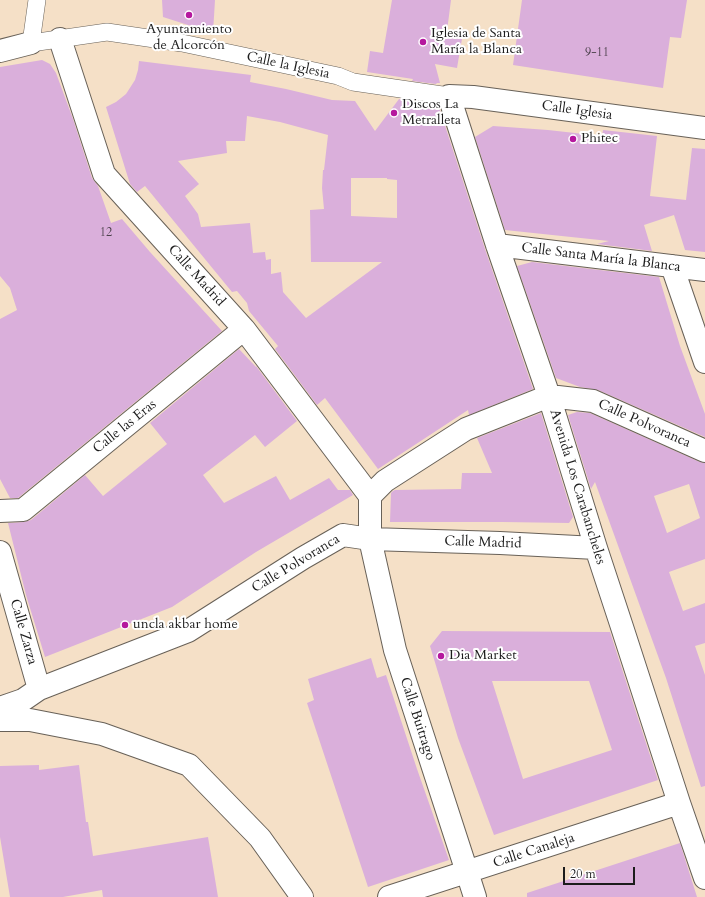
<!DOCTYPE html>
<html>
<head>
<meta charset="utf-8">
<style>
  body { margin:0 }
  #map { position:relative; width:705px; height:897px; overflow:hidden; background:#f5e0c7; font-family:Cardo,serif }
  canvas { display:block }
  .scale { position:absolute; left:563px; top:867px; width:72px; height:18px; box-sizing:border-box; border:2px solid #1c1c1c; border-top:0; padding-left:5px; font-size:12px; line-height:14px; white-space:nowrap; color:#1c1c1c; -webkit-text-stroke:3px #fff; paint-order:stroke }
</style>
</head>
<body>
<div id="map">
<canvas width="705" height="897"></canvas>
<div class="scale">20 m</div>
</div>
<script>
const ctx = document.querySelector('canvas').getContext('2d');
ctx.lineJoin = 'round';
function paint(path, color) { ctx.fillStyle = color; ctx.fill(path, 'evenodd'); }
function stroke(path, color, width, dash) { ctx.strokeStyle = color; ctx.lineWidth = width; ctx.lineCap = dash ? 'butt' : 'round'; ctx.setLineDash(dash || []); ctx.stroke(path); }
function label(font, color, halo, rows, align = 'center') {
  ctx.font = font + ' Cardo,serif'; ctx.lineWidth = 4; ctx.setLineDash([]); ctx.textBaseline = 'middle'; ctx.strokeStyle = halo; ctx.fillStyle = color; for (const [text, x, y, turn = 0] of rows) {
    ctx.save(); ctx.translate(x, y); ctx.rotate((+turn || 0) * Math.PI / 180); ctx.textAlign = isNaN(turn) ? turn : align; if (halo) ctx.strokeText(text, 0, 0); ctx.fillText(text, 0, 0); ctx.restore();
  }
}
paint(new Path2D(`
  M 162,0 L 215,0 L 213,33 L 163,17 Z
  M 392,0 L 451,0 L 447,31 L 463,33 L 457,68 L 435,64 L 440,83 L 437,83 L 436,84 L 412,81 L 413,79 L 367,72 L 370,51 L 383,53 Z
  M 522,0 L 687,0 L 681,38 L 670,37 L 663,88 L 513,65 Z
  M 42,60 L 50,64 L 56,73 L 73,119 L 92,178 L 98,186 L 111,223 L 122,219 L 150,252 L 222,331 L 18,498 L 10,498 L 0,479 L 0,319 L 17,310 L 10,288 L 0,276 L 0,67 Z
  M 139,61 L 251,75 L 250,82 L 286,89 L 332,100 L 355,101 L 375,131 L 399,99 L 433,104 L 433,108 L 439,107 L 485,249 L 533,389 L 469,415 L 468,410 L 378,469 L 325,398 L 317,405 L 275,349 L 278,346 L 249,311 L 247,303 L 237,291 L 232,292 L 145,186 L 137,192 L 130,184 L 106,107 L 116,102 L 126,94 L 135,80 L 138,70 ZM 247,116 L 280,122 L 328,135 L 324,170 L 323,170 L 322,188 L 324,209 L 310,210 L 311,262 L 382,262 L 306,318 L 283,292 L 281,272 L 271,274 L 271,259 L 266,260 L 265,252 L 253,253 L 250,223 L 201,227 L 198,214 L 185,196 L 199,184 L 178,161 L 227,153 L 226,141 L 245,141 ZM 351,178 L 387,178 L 387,179 L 397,180 L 397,218 L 351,216 Z
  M 493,126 L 548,130 L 602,136 L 603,130 L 657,136 L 650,196 L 686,200 L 692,148 L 705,149 L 705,252 L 685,250 L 674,215 L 644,225 L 652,251 L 597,244 L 609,241 L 505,230 L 475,137 Z
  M 532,262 L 659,277 L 680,346 L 705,414 L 705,437 L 598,390 L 580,387 L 556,378 L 517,266 Z
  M 239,349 L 256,367 L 256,366 L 297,421 L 265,447 L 255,435 L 203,475 L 224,503 L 276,476 L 290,500 L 329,478 L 338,490 L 350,490 L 353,495 L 256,552 L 172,607 L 45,657 L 26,595 L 8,523 L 24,522 L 31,520 L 85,475 L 103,496 L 167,444 L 150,423 Z
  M 577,412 L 590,413 L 700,462 L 705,463 L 705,559 L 669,572 L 683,611 L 705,603 L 705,643 L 695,646 L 705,675 L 705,786 L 701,787 L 666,678 L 595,482 L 591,489 L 568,415 ZM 689,484 L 700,518 L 667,533 L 654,496 Z
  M 541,413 L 573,517 L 569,523 L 503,522 L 390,522 L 391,493 L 393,491 L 395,490 L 461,489 L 462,473 L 492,473 L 477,438 Z
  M 442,631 L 610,632 L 658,780 L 494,835 L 458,738 L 430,646 ZM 492,681 L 589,681 L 612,750 L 523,779 Z
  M 371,658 L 377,678 L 386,675 L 417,769 L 449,860 L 368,887 L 307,703 L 314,700 L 308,679 Z
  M 39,765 L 39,770 L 79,765 L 86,822 L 88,822 L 93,856 L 208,837 L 218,897 L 103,897 L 102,890 L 63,897 L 10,897 L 0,837 L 0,766 Z
  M 680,843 L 697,897 L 527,897 L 527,893 Z`), '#daafdb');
const pedestrian = new Path2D(`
  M 37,0 L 31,43 L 107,32 L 182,43 L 338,76 L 353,82 L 449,96`);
const minor = new Path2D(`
  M 60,39 L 104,174 L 244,329 L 370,496
  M 0,51 L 31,43
  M 705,128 L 473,97 L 449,96 L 497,245 L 549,396 L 596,548 L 622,627 L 679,803 L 705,878
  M 497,245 L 705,270
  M 672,266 L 705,362
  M 0,511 L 23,510 L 244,329
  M 0,552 L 39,689
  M 0,708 L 23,700 L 39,689 L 188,631 L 303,558 L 343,535 L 370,539 L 370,496 L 385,481 L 466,429 L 549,396 L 593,401 L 705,451
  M 0,720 L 30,720 L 102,734 L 189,765 L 260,838 L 302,897
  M 389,897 L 679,803
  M 475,897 L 467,872 L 395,650 L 370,539 L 500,543 L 596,548`);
stroke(pedestrian, '#686158', 18);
stroke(minor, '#686158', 24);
stroke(pedestrian, '#fff', 17);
stroke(minor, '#fff', 22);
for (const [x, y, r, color] of [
  [189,15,4,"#b5179e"],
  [423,42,4,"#b5179e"],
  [394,113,4,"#b5179e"],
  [573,139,4,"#b5179e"],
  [125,625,4,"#b5179e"],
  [441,656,4,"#b5179e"]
]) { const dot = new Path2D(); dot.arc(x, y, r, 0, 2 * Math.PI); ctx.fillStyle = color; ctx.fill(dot); stroke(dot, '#fff', 1.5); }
label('12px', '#4c414c', null, [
  ["9-11",597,53],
  ["12",106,233]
]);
label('14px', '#1c1c1c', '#fff', [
  ["Ayuntamiento",189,30,"center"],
  ["de Alcorcón",189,46,"center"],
  ["Iglesia de Santa",431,34],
  ["María la Blanca",431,50],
  ["Discos La",402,105],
  ["Metralleta",402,121],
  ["Phitec",581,139],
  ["uncla akbar home",133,625],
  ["Dia Market",449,656]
], 'left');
label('14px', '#1c1c1c', '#fff', [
  ["Calle la Iglesia",288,66,12],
  ["Calle Iglesia",577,111,8],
  ["Calle Santa María la Blanca",601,258,7],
  ["Calle Madrid",196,276,48],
  ["Calle Polvoranca",644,424,24],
  ["Calle las Eras",125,427,-39],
  ["Avenida Los Carabancheles",577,487,73],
  ["Calle Madrid",483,543,2],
  ["Calle Polvoranca",296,564,-31],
  ["Calle Zarza",23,632,74],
  ["Calle Buitrago",417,719,72],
  ["Calle Canaleja",534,851,-18]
]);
</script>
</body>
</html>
